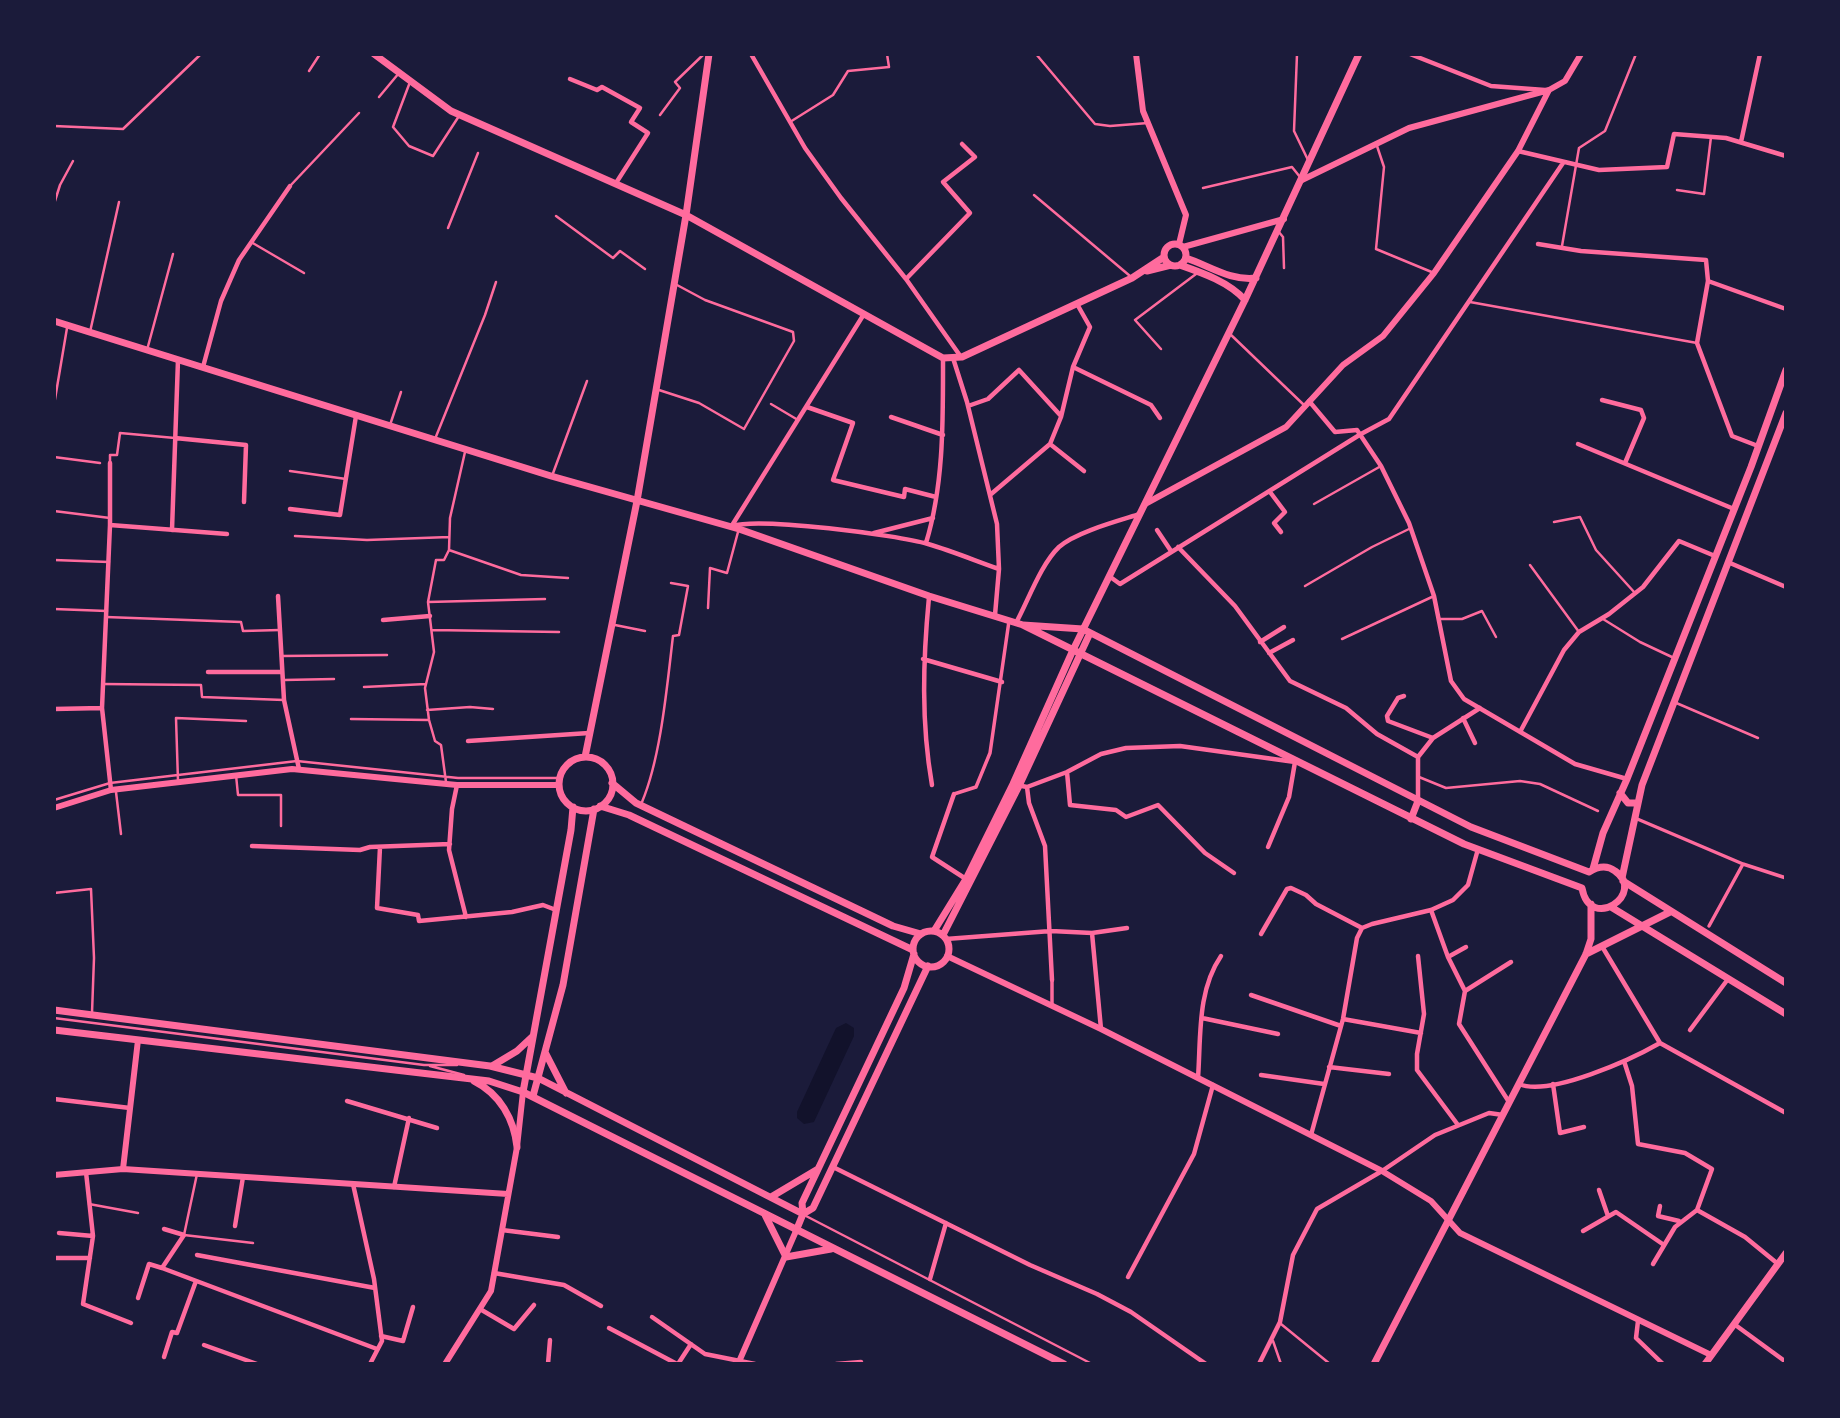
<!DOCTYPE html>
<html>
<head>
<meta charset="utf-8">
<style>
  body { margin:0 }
  #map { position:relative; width:1840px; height:1418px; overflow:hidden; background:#1b1b3a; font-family:Overpass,sans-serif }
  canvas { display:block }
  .frame { position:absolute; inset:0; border:56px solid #1b1b3a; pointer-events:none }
</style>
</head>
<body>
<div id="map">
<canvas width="1840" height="1418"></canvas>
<div class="frame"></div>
</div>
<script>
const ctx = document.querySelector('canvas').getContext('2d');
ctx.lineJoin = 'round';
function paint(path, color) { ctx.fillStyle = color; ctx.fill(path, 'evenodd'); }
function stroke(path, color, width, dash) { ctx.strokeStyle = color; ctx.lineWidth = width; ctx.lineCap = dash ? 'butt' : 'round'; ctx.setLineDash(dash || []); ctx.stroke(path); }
paint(new Path2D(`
  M 846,1023 L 854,1028 L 854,1036 L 814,1122 L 804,1124 L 797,1118 L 797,1112 L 836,1028 Z`), '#12122b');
stroke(new Path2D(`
  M 1036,54 L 1095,124 L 1110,126 L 1148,123
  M 1297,54 L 1294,131 L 1308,160
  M 309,71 L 320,54
  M 410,82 L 393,127 L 409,146 L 433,156 L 459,116
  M 379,97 L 399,73
  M 660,115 L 680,88 L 675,82 L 704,54
  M 790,122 L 833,95 L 848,71 L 889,67 L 887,54
  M 54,126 L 123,129 L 201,54
  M 1377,146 L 1384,167 L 1376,249 L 1434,273
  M 290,186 L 359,113
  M 1203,188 L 1292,167 L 1300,177
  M 1677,190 L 1704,194 L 1711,137
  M 1034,195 L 1130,276
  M 54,204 L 60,185 L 73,161
  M 556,216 L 613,258 L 620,251 L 645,269
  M 448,228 L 478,153
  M 1278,231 L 1283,237 L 1284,268
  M 251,242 L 304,273
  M 1562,246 L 1579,148 L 1605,131 L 1636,54
  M 1470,302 L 1697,343
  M 90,332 L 119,202
  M 1229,333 L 1305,406
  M 1161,349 L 1135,320 L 1196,274
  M 147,350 L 173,254
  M 659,390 L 699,403 L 744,429 L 794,341 L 793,332 L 705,300 L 677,285
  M 771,404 L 798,420
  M 54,405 L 67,328
  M 390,425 L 401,392
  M 435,439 L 485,315 L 496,282
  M 54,457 L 100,463
  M 110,463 L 110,455 L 117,455 L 120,433 L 175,438
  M 290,471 L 346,479
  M 552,476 L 587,381
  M 1314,504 L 1381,466
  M 54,511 L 110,518
  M 1554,522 L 1580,517 L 1596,550 L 1635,593
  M 295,536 L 367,540 L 449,537
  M 449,550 L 521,575 L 568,578
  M 54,560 L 109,562
  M 1530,565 L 1579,632
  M 1305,586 L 1372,547 L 1411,528
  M 428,602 L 545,599
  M 708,608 L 710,568 L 727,573 L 738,532
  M 54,609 L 107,611
  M 106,617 L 241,622 L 243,631 L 280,630
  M 1439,619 L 1462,619 L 1482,611 L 1496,637
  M 1603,619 L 1640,642 L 1674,658
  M 615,625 L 645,631
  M 432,630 L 559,632
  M 1342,639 L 1434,596
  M 281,656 L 387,655
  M 284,680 L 334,679
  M 103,684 L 201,685 L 202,697 L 284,700
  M 364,687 L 426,684
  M 1674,702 L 1758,738
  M 427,710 L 470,707 L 493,709
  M 351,719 L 429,720
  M 236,775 L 238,795 L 281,795 L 281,826
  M 1419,777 L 1446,788 L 1520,781 L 1540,784 L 1598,811
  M 178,781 L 176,718 L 246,721
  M 446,782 L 441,745 L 435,741 L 429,720 L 425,688 L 434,652 L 428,602 L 436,560 L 444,560 L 449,550 L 450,518 L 465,452
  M 116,792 L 121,834
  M 54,800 L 110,783 L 297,761 L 458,778 L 559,778
  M 642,802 C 661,757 667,686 673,636 L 679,635 L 688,586 L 671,583
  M 54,893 L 91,889 L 94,958 L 92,1013
  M 54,1018 L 424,1065 L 457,1065
  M 430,1066 L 464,1075
  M 197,1174 L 184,1235 L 253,1243
  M 89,1204 L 138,1213
  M 806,1216 L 1092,1364
  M 1281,1324 L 1330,1364
  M 1273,1341 L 1281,1364`), '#ff6b9d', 2.5);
stroke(new Path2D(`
  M 954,794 L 976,787 L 990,753 L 1009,621
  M 1635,818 L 1743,864 L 1786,878
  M 1709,926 L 1743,864
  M 1052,1006 L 1052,980`), '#ff6b9d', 3.5);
stroke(new Path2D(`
  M 751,54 L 805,148 L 841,198 L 906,279 L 961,357
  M 1410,54 L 1491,86 L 1545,90
  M 570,79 L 597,90 L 602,87 L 640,108 L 631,122 L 648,133 L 616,183
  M 1741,142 L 1760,54
  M 1518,151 L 1599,170 L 1667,167 L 1674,134 L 1726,138 L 1786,156
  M 1538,244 L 1581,251 L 1706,260 L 1708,281 L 1697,343 L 1732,436 L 1758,446
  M 906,279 L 970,213 L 943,182 L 975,157 L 962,144
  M 1708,281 L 1786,309
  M 953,358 L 967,402 L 997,524 L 999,569 L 995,615
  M 203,367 L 221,301 L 239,260 L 290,186
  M 1073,367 L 1151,405 L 1160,418
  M 1602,400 L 1641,410 L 1644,418 L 1625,463
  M 1309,401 L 1335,432 L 1357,430 L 1381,466 L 1409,523 L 1434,596 L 1451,681 L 1464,699 L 1575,764 L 1627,779
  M 968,406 L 988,399 L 1019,370 L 1061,416
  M 807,407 L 853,423 L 833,480 L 904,497 L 905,489 L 936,497
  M 891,417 L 943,435
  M 175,438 L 246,445 L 244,502
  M 1050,444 L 1084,471
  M 1578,444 L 1734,509
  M 110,463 L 110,525
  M 1270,492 L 1285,512 L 1274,523 L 1281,532
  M 990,495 L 1050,444 L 1061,417 L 1073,367 L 1090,327 L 1077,304
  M 290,509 L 340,515 L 356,416
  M 732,526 C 760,517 897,535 928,544 C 952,551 976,561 999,569
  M 731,527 L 864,314
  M 172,530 L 178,360
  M 1157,530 L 1171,551
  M 874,533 L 933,518
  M 926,543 C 944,484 943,420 943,359
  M 1178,547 L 1235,606 L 1290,681 L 1346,708 L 1377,734 L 1418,757 L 1418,801
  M 1730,563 L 1786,587
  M 1109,576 L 1120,584 L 1361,434 L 1389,419 L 1563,163
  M 278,596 L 284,700 L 299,769
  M 929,597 C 923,660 921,722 932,785
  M 383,620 L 430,616
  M 1016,623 C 1028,601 1041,564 1059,547 C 1076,532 1118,521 1140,514
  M 1260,642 L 1284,627
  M 1269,653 L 1293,640
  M 923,659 L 1002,682
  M 208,672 L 282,672
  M 1404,696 L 1398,698 L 1387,716 L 1388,721 L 1433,738
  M 54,709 L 102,708
  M 1463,718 L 1475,743
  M 1520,732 L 1564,650 L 1579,632 L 1609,614 L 1643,587 L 1679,541 L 1715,556
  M 468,741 L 589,733
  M 1418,757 L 1433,738 L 1480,708
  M 1067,772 L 1070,805 L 1116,810 L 1126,817 L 1158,805 L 1205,853 L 1234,873
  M 457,785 L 452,809 L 449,850 L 466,917
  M 1017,785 L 1027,787 L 1029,803 L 1045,846 L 1052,980
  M 1027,787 L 1067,772 L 1101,754 L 1126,748 L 1180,746 L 1295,762 L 1289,797 L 1268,847
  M 111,790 L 102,708 L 110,525 L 227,534
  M 954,794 L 932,857 L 966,879
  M 252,846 L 360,850 L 370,847 L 450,844
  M 380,847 L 377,908 L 418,915 L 419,921 L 512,912 L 543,905 L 556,910
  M 1431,910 L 1448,957 L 1465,991 L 1459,1024 L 1509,1102
  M 1092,933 L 1101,1029
  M 1261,934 L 1287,889 L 1291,888 L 1306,895 L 1316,904 L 1362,928
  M 946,939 L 1051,931 L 1092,933 L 1127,928
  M 1603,948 L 1660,1043 L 1786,1113
  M 1418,956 L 1424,1014 L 1417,1054 L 1417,1070 L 1458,1125
  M 1448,957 L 1466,947
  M 1465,991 L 1511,962
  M 1251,995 L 1341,1026
  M 1202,1018 L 1278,1034
  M 1343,1019 L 1421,1033
  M 1690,1030 L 1728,979
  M 1624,1061 L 1632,1086 L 1638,1144 L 1685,1153 L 1712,1169 L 1697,1210 L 1675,1227 L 1653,1264
  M 1329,1067 L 1389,1074
  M 1261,1075 L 1324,1084
  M 1198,1078 C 1201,1037 1197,991 1221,956
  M 1519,1084 C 1550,1097 1632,1059 1660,1043
  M 1553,1084 L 1560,1133 L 1584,1127
  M 54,1099 L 130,1108
  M 347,1101 L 437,1128
  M 1311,1135 L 1343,1019 L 1357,938 L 1362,928 L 1372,924 L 1431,910 L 1453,900 L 1468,885 L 1478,849
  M 833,1167 L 1030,1265 L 1097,1294 L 1131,1312 L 1206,1364
  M 86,1172 L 93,1236 L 83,1304 L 131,1323
  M 353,1184 L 374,1279 L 382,1341 L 370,1364
  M 394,1187 L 409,1118
  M 1599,1190 L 1608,1216
  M 1660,1206 L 1658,1216 L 1679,1221
  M 1697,1210 L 1745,1237 L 1778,1264
  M 235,1226 L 243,1177
  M 502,1230 L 558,1237
  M 1583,1231 L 1616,1212 L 1664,1245
  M 59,1233 L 93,1236
  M 197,1255 L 375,1288
  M 54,1258 L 90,1258
  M 162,1268 L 377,1349
  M 494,1273 L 564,1285 L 601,1306
  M 1128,1277 L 1194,1154 L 1213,1085
  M 930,1279 L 946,1223
  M 138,1298 L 149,1264 L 162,1268 L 184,1235 L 164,1229
  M 480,1309 L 514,1329 L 534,1305
  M 652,1317 L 705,1354 L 755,1364
  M 1638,1321 L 1636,1338 L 1663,1364
  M 1734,1324 L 1786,1362
  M 609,1328 L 677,1364
  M 381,1336 L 403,1341 L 413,1307
  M 204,1345 L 257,1364
  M 164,1357 L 172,1332 L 177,1333 L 196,1281
  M 548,1364 L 550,1340
  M 678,1364 L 691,1344
  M 836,1364 L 861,1362 L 860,1364
  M 1259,1364 L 1280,1322 L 1293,1255 L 1317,1209 L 1382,1171 L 1435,1135 L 1489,1113 L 1503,1115`), '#ff6b9d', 4.5);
stroke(new Path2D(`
  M 1136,54 L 1143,111 L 1186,215 L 1179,244
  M 1302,180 L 1409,128 L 1549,90
  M 1183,247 L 1284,219
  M 1145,504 L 1286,427 L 1343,365 L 1383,336 L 1434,273 L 1518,151 L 1549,90 L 1565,81 L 1581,54
  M 947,956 L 1101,1029 L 1382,1171 L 1431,1201 L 1460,1233 L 1711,1355
  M 123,1169 L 138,1040`), '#ff6b9d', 6);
stroke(new Path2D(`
  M 54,808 L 111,790 L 292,769 L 457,785 L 559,785
  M 54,1175 L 123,1169 L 508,1194
  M 445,1364 L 491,1291 L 517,1147 L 523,1092
  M 738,1364 L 796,1231`), '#ff6b9d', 6);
stroke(new Path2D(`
  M 374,54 L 451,111 L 686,215 L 943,358 L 962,357 L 1132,278 L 1164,257
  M1164 255a11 11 0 1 1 22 0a11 11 0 1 1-22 0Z
  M 1186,258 C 1210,266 1230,281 1256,278
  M 1180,265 C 1203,273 1229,282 1245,300
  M 1147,271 L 1171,265
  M 54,321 L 551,476 L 739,529 L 929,596 L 1023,625 L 1464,844 L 1582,888 C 1590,933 1647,893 1615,871 C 1606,864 1597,867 1589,872 L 1471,827 L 1083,629 L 1023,625
  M 585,757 L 637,501 L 686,215 L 709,54
  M559 784a27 27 0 1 1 54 0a27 27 0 1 1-54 0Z
  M 612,783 L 636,803 L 893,926 L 921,934
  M 1620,793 L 1628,803 L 1638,803
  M 600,806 L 629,815 L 913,950
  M 1411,819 L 1418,801
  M 1593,869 L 1603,833 L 1627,779 L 1751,467 L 1786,370
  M 1622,878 L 1642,785 L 1786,413
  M 1623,881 L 1786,983
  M 1611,907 L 1786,1014
  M 934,931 L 966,879 L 1013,784 L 1073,650 L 1245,300 L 1359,54
  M913 949a18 18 0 1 1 36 0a18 18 0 1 1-36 0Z
  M 943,935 L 1019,786 L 1090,633
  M 1586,954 L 1670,912
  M 54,1010 L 490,1066 L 538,1078 L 803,1214
  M 54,1030 L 489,1081 L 523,1092 L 1064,1364
  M 545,1052 L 566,1093
  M 492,1066 L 517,1051 L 532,1037
  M 474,1081 C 500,1094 514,1119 517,1147
  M 523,1092 L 571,830 L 573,807
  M 533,1096 L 563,985 L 594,809
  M 771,1197 L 818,1169
  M 803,1214 L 813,1208 L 928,966
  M 765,1215 L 786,1257 L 831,1249
  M 796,1231 L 803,1214 L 802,1203 L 904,988 L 914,954
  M 1374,1364 L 1586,954 L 1591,939 L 1591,904
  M 1705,1364 L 1786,1253`), '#ff6b9d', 7);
</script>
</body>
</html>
